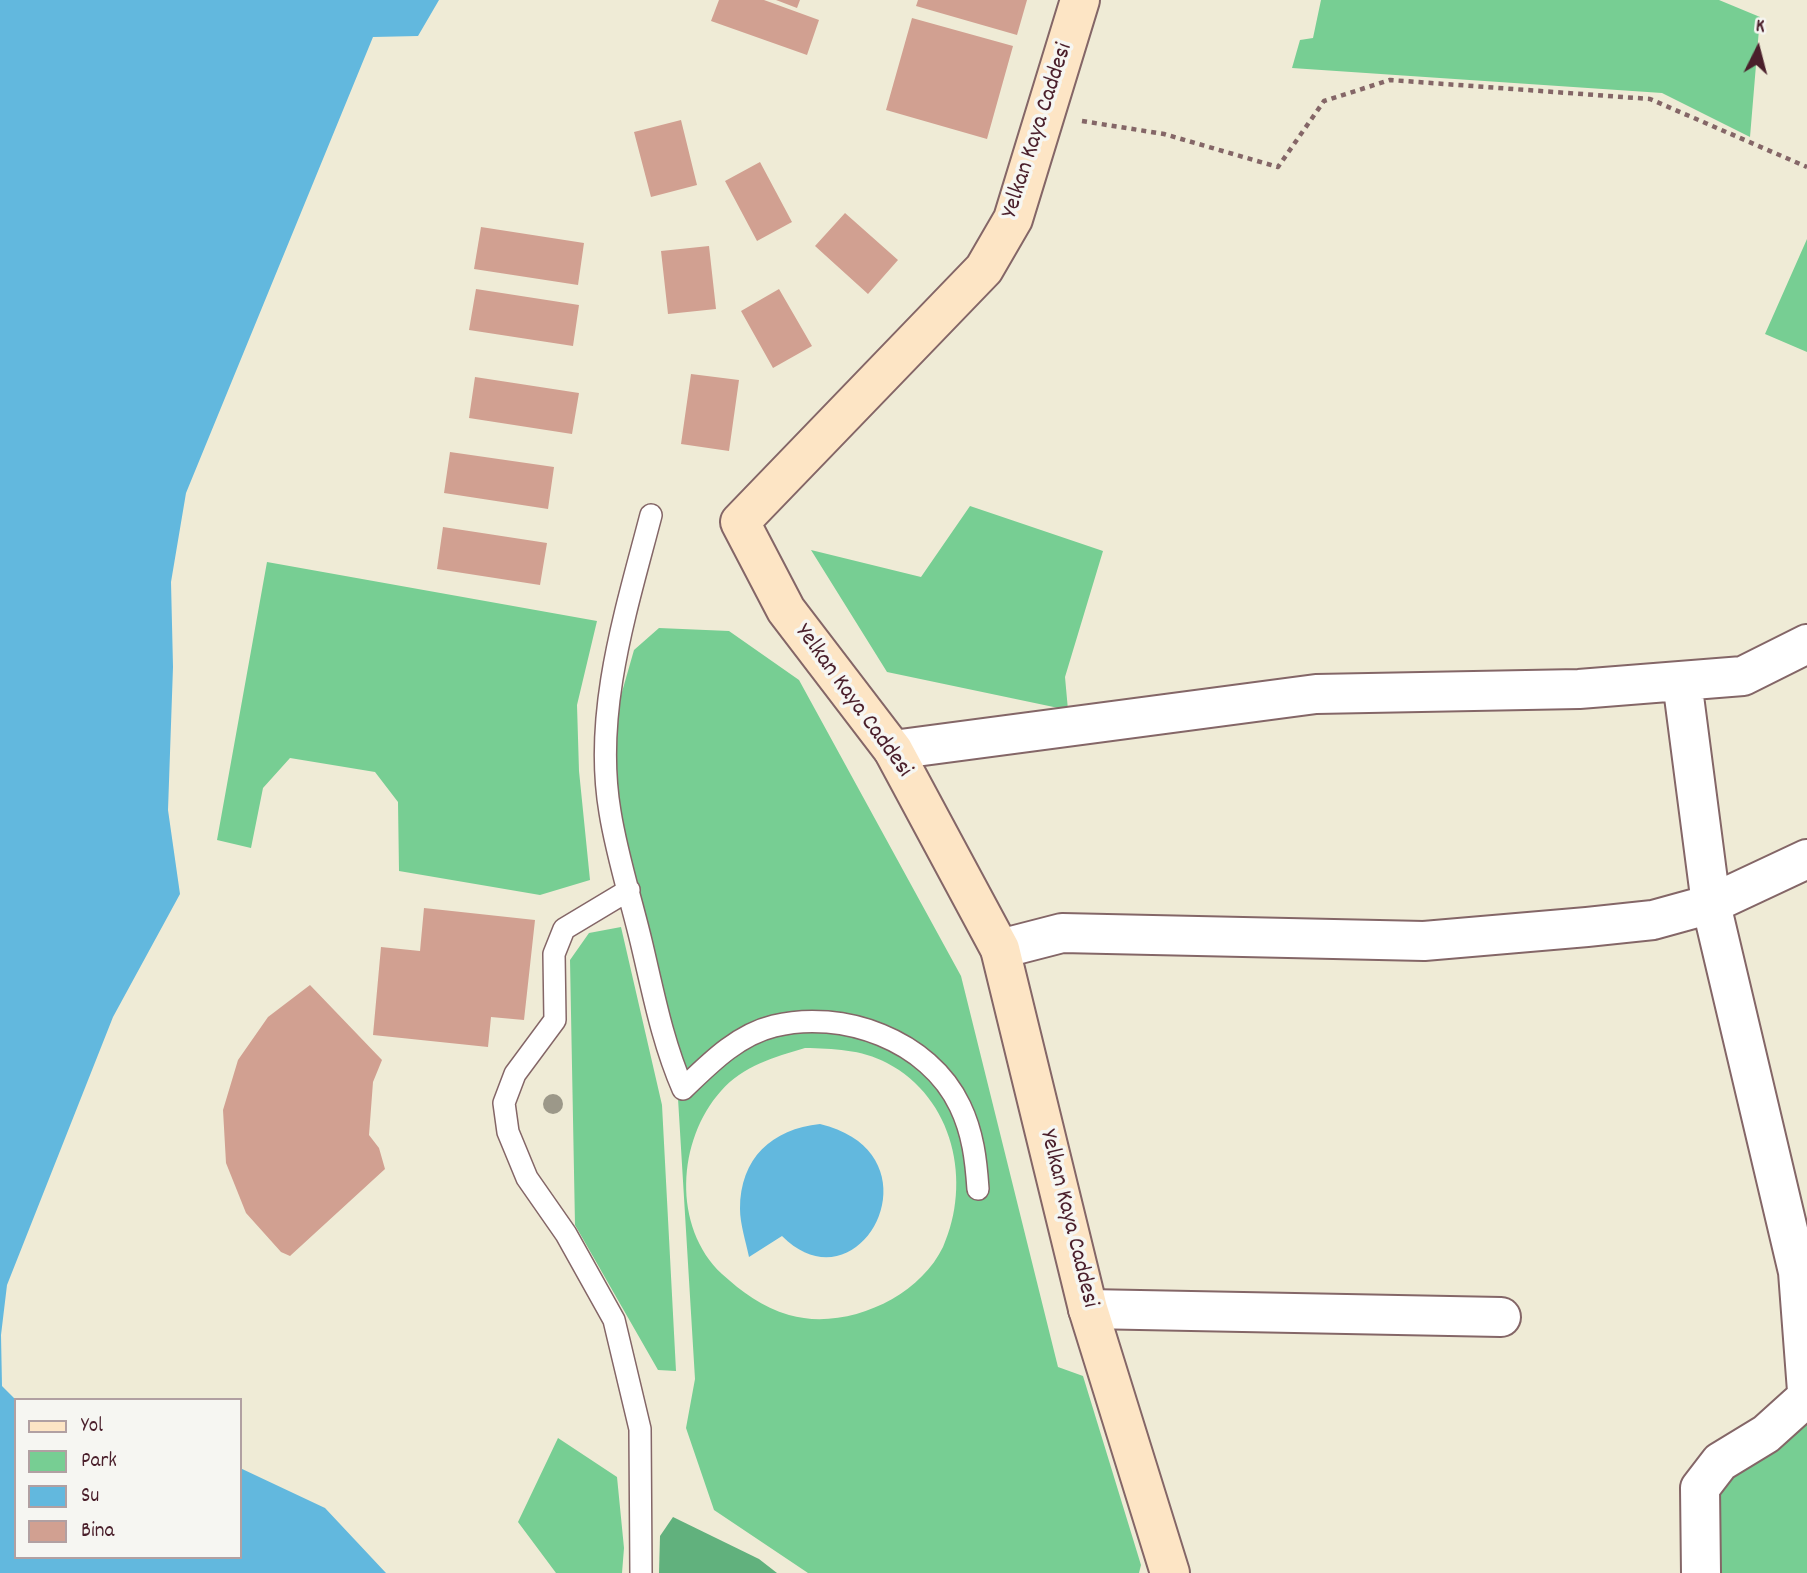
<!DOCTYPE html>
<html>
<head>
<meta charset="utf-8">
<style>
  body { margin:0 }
  #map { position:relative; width:1807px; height:1573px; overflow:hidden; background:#efebd6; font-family:Dekko,sans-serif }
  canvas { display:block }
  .legend { position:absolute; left:14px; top:1398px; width:228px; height:161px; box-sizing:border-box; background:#f6f6f2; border:2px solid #b1a0a2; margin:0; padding:9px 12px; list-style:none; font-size:21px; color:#4a1f2b }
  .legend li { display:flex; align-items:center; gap:14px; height:35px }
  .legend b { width:35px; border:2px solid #b1a0a2 }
  .north { position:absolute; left:1723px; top:14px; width:70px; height:70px; -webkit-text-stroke:5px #f6f6f2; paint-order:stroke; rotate:6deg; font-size:19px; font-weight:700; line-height:28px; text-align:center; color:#4a1f2b }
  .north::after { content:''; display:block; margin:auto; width:24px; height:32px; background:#4a1f2b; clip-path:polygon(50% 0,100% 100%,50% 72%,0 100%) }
</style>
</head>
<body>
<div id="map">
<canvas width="1807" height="1573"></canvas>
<ul class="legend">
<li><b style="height:9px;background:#fde5c5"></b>Yol</li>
<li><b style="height:19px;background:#77ce93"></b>Park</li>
<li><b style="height:19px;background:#62b8de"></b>Su</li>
<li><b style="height:19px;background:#d1a091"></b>Bina</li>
</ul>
<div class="north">K</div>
</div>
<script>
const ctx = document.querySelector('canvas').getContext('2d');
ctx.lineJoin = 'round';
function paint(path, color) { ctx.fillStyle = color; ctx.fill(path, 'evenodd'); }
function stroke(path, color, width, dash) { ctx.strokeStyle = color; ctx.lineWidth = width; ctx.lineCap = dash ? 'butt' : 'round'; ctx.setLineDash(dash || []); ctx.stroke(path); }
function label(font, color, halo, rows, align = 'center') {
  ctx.font = font + ' Dekko,sans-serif'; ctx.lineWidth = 7; ctx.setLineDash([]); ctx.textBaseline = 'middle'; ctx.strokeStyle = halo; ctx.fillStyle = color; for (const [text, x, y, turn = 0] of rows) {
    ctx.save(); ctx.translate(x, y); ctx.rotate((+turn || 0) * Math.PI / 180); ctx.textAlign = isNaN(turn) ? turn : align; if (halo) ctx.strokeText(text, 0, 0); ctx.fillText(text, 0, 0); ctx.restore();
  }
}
paint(new Path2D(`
  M 1321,0 L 1719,0 L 1760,17 L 1750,137 L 1662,93 L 1292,68 L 1300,40 L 1313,38 Z
  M 1807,239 L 1807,352 L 1765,334 Z
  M 970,506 L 1103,551 L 1065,677 L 1068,710 L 887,672 L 811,550 L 921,577 Z
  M 267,562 L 597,621 L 577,705 L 579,771 L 590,880 L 540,895 L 399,871 L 398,802 L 375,772 L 290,758 L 263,788 L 251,848 L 217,840 Z
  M 659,628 L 729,631 L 799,680 L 961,976 L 1058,1367 L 1083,1376 L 1141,1565 L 1139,1573 L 808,1573 L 714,1510 L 686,1428 L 695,1379 L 675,1049 L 618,807 L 612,727 L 634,650 ZM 805,1048 C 833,1049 861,1049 887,1063 C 954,1098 972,1182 943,1247 C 918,1299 844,1331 789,1315 C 762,1307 742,1292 722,1274 C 672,1227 677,1140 721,1091 C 743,1066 774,1057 805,1048 Z
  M 621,927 L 662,1105 L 676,1371 L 658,1370 L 575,1225 L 570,960 L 589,933 Z
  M 1807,1422 L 1807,1573 L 1716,1573 L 1718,1496 L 1732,1475 Z
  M 558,1438 L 617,1477 L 624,1548 L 622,1573 L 556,1573 L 518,1522 Z`), '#77ce93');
paint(new Path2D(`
  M 673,1517 L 759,1559 L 777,1573 L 659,1573 L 660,1536 Z`), '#61b17d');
paint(new Path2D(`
  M 0,0 L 439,0 L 418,36 L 373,37 L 186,493 L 171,582 L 173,667 L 168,810 L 180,894 L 113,1017 L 7,1285 L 1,1335 L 2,1386 L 16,1400 L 16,1557 L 240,1557 L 240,1468 L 325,1508 L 386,1573 L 0,1573 Z
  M 820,1124 C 945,1154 860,1314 782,1236 L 749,1257 C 746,1242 740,1224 740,1209 C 740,1158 772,1129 820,1124 Z`), '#62b8de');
paint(new Path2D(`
  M 719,0 L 764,0 L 819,20 L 807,55 L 711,21 Z
  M 776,0 L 800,0 L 797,8 Z
  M 918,0 L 1027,0 L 1017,35 L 916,6 Z
  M 912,18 L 1013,46 L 987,139 L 886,110 Z
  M 681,120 L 697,185 L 651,197 L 634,132 Z
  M 760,162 L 792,222 L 757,241 L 725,181 Z
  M 845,213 L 898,260 L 868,294 L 815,246 Z
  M 481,227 L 584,243 L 578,285 L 474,269 Z
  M 709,246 L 716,309 L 668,314 L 661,251 Z
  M 476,289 L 579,305 L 573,346 L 469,330 Z
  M 779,289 L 812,346 L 773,368 L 741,311 Z
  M 691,374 L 739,380 L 729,451 L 681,444 Z
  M 475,377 L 579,393 L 572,434 L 469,418 Z
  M 450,452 L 554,467 L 548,509 L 444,493 Z
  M 443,527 L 547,543 L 540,585 L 437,569 Z
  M 424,908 L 535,920 L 524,1020 L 491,1017 L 488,1047 L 373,1035 L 381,947 L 420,951 Z
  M 310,985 L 382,1060 L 373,1082 L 369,1135 L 379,1148 L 385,1169 L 290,1256 L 281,1252 L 246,1213 L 226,1163 L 223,1110 L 238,1060 L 268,1017 Z`), '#d1a091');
const lane = new Path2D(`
  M 651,515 C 626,611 593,713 610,812 C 617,856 631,899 641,941 C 653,991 662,1041 683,1089 C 709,1064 737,1035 774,1026 C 842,1009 929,1040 960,1106 C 973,1133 976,1160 978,1189
  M 629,890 L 564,929 L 554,954 L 555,1020 L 515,1074 L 504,1103 L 508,1132 L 527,1178 L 566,1234 L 614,1320 L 640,1429 L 641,1573`);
const street = new Path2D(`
  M 1682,681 L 1711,904 L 1798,1272 L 1807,1391
  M 893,750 L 1316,694 L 1579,689 L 1743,676 L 1807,644
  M 1000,949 L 1062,933 L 1424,941 L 1587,927 L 1653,920 L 1711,904 L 1807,859
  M 1088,1309 L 1501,1317
  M 1701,1573 L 1700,1488 L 1720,1462 L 1766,1434 L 1807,1397`);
const secondary = new Path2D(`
  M 1080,0 L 1013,219 L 984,269 L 740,522 L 786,610 L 893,750 L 1000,949 L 1088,1309 L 1170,1573`);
stroke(lane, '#846667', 24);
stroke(street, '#846667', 42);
stroke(secondary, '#846667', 42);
stroke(new Path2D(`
  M 1082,121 L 1164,134 L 1278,167 L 1324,101 L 1390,80 L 1650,99 L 1807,167`), '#846667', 4.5, [5, 5]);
stroke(lane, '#fff', 21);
stroke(street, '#fff', 38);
stroke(secondary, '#fde5c5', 38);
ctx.fillStyle = '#9c9889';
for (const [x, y] of [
  [553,1104]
]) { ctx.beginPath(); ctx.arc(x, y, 10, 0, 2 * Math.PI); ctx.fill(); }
label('24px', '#4a1f2b', '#f6f6f2', [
  ["Yelkan Kaya Caddesi",1039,131,-72],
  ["Yelkan Kaya Caddesi",852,702,54],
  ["Yelkan Kaya Caddesi",1067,1219,76]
]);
</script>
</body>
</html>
